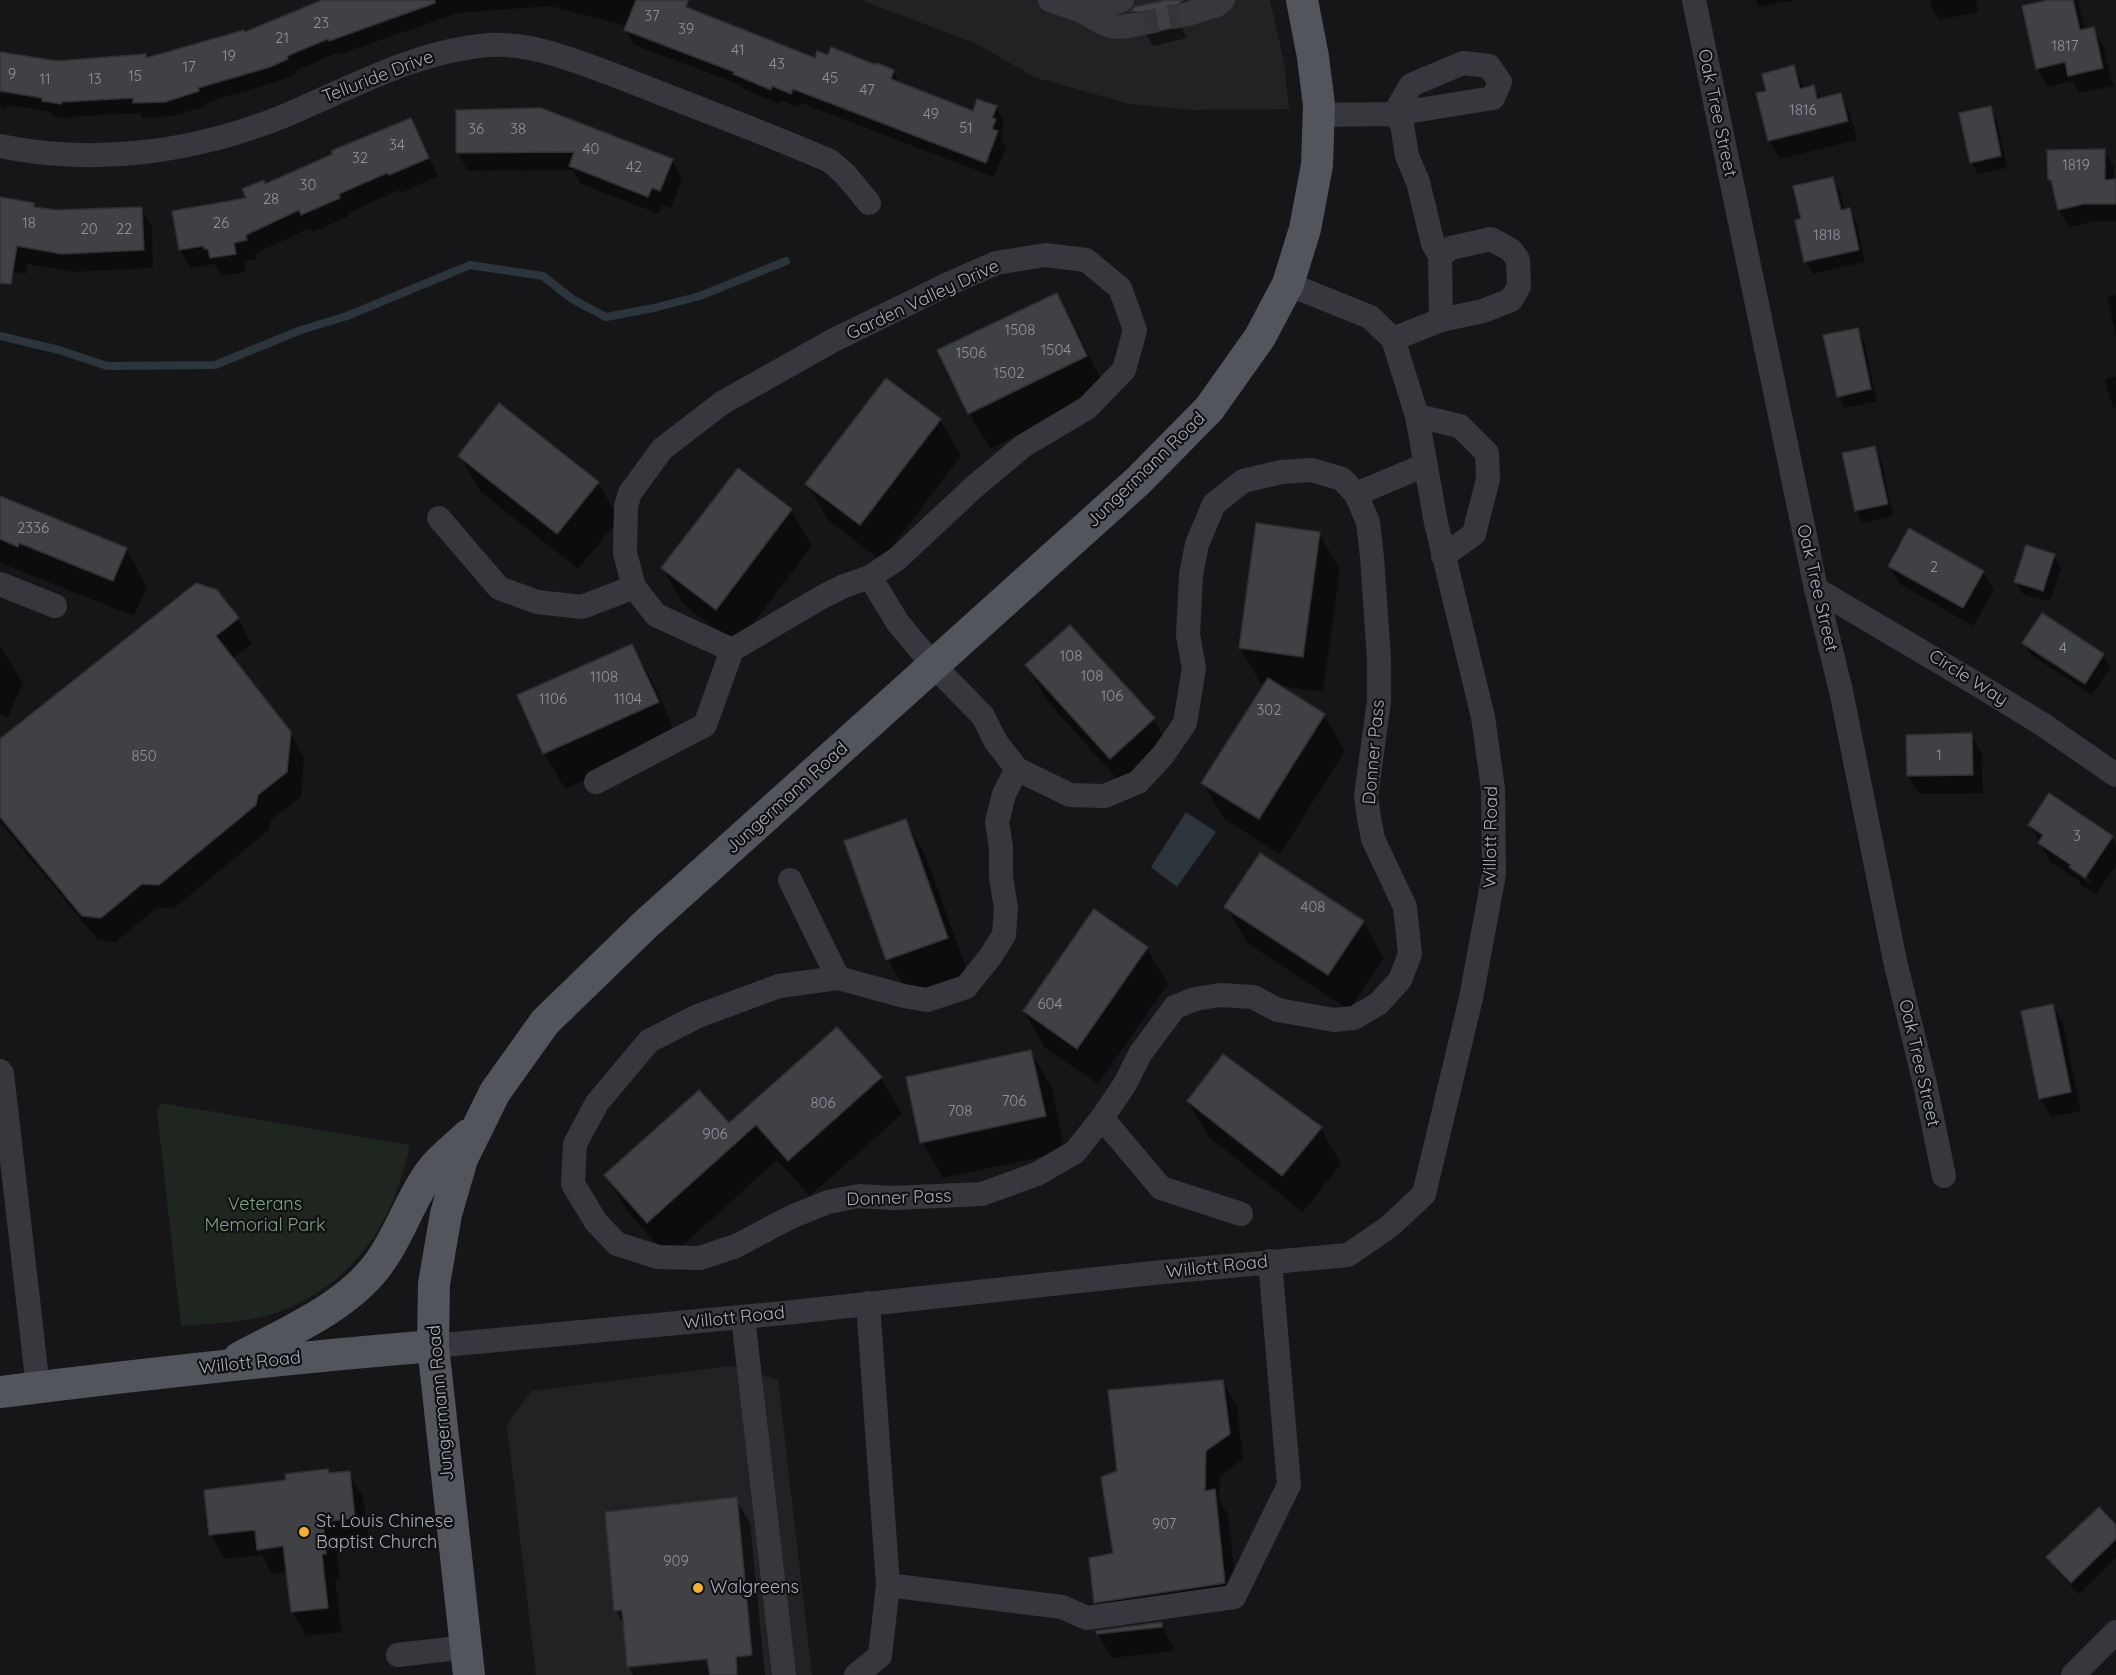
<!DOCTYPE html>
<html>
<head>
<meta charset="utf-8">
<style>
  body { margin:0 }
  canvas { display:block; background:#161618 }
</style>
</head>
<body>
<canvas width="2116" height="1675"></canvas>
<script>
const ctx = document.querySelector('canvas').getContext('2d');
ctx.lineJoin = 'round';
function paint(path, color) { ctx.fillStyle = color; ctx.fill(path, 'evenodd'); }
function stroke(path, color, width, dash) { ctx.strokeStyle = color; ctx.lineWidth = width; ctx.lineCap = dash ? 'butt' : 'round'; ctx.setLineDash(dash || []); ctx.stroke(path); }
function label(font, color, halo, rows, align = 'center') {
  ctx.font = font + ' Quicksand,sans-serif'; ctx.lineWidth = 4.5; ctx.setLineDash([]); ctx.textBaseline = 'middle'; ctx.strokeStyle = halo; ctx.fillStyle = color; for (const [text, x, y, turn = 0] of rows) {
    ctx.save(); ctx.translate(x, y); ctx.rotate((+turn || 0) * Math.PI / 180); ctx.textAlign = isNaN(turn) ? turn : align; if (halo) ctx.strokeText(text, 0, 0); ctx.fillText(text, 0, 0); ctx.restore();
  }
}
paint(new Path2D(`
  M 861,0 L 1270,0 L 1284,63 L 1289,109 L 1192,110 L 1129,104 L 1034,77 L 977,44 Z
  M 731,1366 L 778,1380 L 812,1675 L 536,1675 L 507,1425 L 531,1391 Z`), '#222225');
paint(new Path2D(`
  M 161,1103 L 410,1145 C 406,1161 402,1177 396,1193 C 376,1247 335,1291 281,1311 C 251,1323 214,1323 181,1326 L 157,1110 Z`), '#1e261f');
paint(new Path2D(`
  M 1186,812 L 1216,832 L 1177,887 L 1151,867 Z`), '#2c353c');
paint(new Path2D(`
  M 325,0 L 662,0 L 815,60 L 893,71 L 901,85 L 974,112 L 996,107 L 1004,122 L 1001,132 L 1003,135 L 1001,140 L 1006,148 L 994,177 L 801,103 L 799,108 L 781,100 L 780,104 L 743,89 L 741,85 L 634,45 L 626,30 L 627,26 L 550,6 L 458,13 L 338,55 L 337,53 L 295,71 L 296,74 L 279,81 L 206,103 L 206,106 L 174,116 L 143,118 L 140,113 L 69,117 L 69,119 L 52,116 L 50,112 L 7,105 L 6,108 L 0,107 L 0,53 L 57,63 L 145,56 L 147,59 L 245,34 Z
  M 1174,0 L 1184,0 L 1190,10 L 1180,24 L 1187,38 L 1153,46 L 1146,34 L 1149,25 L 1139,23 L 1132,11 L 1135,8 Z
  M 1755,0 L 1795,0 L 1759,7 Z
  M 1931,0 L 1976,0 L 1978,12 L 1939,20 L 1932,8 Z
  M 2050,0 L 2078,0 L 2085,31 L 2093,29 L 2104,47 L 2113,86 L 2080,93 L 2073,81 L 2048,87 L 2037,68 Z
  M 1794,67 L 1805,89 L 1813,87 L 1821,99 L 1840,95 L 1850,113 L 1857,140 L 1780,159 L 1769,140 L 1768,92 Z
  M 1990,108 L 1997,120 L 2007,168 L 1978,174 L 1971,162 Z
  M 457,111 L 672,160 L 682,179 L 671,208 L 663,205 L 659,214 L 581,184 L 573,170 L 468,171 L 457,152 Z
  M 411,120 L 421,138 L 438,176 L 401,193 L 399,190 L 348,213 L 349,216 L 313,232 L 310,228 L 255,254 L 256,259 L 244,261 L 245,272 L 222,276 L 214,264 L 191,268 L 180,250 L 265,186 Z
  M 2104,151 L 2114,167 L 2114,181 L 2116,181 L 2116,221 L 2094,221 L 2069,227 L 2059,210 L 2055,190 L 2049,179 Z
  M 1833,179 L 1840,191 L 1844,210 L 1849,209 L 1856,221 L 1865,262 L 1813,274 L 1806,262 L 1803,220 Z
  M 0,199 L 33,205 L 36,209 L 55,212 L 141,208 L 152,227 L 153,268 L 73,272 L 27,264 L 26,274 L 5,270 L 0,262 Z
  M 1056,295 L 1077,331 L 1107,393 L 990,449 L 969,413 Z
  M 2116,295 L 2116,338 L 2107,297 Z
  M 1857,330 L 1864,342 L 1877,401 L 1845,408 L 1838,396 Z
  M 2116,376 L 2116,407 L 2113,408 L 2105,379 Z
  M 940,420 L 961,456 L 881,561 L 828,520 L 807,484 Z
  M 1875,448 L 1881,460 L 1893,516 L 1863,523 L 1856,511 Z
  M 460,456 L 598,483 L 619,519 L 578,569 L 481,492 Z
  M 738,470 L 791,510 L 812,546 L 737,645 L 684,605 L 663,569 Z
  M 0,498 L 126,549 L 147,586 L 134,616 L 0,563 Z
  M 1319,533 L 1340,569 L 1323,692 L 1279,686 L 1324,715 L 1345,751 L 1280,854 L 1224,819 L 1203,783 L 1265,684 L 1261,684 L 1240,648 Z
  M 2054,556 L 2061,568 L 2050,602 L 2023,594 L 2016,582 Z
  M 1889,566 L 1983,572 L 1994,590 L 1973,626 L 1900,584 Z
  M 216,592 L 238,619 L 252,644 L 232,659 L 290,732 L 304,758 L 301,797 L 271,820 L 269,830 L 173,909 L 156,908 L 116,942 L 98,940 L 0,822 L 0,741 Z
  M 2024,643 L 2103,655 L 2110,667 L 2092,695 L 2031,655 Z
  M 0,646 L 23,683 L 8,717 L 0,714 Z
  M 632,646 L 653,682 L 678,738 L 565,789 L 544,753 Z
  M 1027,666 L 1153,719 L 1174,755 L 1131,794 L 1048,702 Z
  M 1971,735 L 1982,753 L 1983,793 L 1919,794 L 1908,776 L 1907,736 Z
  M 906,821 L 926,857 L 968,974 L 908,995 L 888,959 Z
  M 2030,825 L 2112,837 L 2116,845 L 2116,865 L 2096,895 L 2081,885 L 2078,880 L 2050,862 ZM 2072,867 L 2092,881 L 2090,884 L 2072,871 Z
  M 1226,907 L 1363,922 L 1384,958 L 1349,1010 L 1247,943 Z
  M 1147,948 L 1168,984 L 1098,1084 L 1045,1048 L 1024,1011 Z
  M 2053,1006 L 2063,1024 L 2081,1111 L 2051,1117 L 2040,1098 Z
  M 1031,1052 L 1052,1088 L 1065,1152 L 943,1178 L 922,1142 Z
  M 881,1078 L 902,1114 L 810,1196 L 777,1160 L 669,1258 L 627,1211 L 606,1175 L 729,1125 Z
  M 1188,1101 L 1321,1128 L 1341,1164 L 1303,1212 L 1209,1137 Z
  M 1223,1382 L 1237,1407 L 1243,1459 L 1220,1476 L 1219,1499 L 1228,1515 L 1238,1607 L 1109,1627 L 1095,1602 L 1115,1554 L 1119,1472 Z
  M 349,1473 L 363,1497 L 369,1543 L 336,1547 L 340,1578 L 335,1578 L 342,1632 L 306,1636 L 292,1611 L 288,1572 L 272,1574 L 262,1555 L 225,1559 L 211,1535 L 330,1475 Z
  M 736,1499 L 750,1523 L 765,1675 L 633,1675 L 629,1667 L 625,1627 L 616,1611 L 607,1514 Z
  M 2116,1527 L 2116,1558 L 2079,1594 L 2055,1569 L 2048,1557 Z
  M 1161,1623 L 1175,1651 L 1112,1658 L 1098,1634 Z`), '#0007');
stroke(new Path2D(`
  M 0,336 L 59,350 L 107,366 L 215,365 L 301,330 L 347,316 L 470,265 L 543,276 L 572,299 L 606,317 L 654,308 L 700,296 L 786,261`), '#2c353c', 8);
const building = new Path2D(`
  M 322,0 L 435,0 L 435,3 L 329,41 L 328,39 L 287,56 L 288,59 L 270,67 L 198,88 L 199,91 L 165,102 L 133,103 L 133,98 L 62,102 L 61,104 L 42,101 L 42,98 L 0,91 L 0,52 L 57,61 L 146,54 L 146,58 L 244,30 L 245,32 Z
  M 636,0 L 688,0 L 686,7 L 815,58 L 817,51 L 828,55 L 831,47 L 876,65 L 877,63 L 894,70 L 891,79 L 973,111 L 977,99 L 997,106 L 992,118 L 996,119 L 992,129 L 998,131 L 986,163 L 793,89 L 791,94 L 772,86 L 771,90 L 733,74 L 734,72 L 624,30 Z
  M 1167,0 L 1184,0 L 1177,5 L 1174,11 L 1175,19 L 1182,26 L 1144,34 L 1148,23 L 1145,16 L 1138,12 L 1131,11 L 1134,7 Z
  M 2048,0 L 2073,0 L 2080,30 L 2094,27 L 2103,68 L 2068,76 L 2065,62 L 2036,69 L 2022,6 Z
  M 1794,65 L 1800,89 L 1814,85 L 1817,99 L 1841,93 L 1848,121 L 1768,141 L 1756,93 L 1766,91 L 1762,74 Z
  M 1991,106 L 2001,156 L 1970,163 L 1959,113 Z
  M 541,108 L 673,159 L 660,191 L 652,188 L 648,197 L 569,166 L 574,152 L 456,153 L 456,110 Z
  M 411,118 L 429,158 L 389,175 L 387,173 L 339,194 L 340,198 L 301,215 L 299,210 L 246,235 L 247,240 L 234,243 L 236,254 L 210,258 L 208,249 L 204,249 L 203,246 L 179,250 L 172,211 L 246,198 L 242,189 L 264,180 L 265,184 L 333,154 L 331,151 Z
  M 2105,149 L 2105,180 L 2116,179 L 2116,204 L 2084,204 L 2058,210 L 2051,180 L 2048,180 L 2047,150 Z
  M 1833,177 L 1841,210 L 1850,208 L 1859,250 L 1804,262 L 1795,220 L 1801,219 L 1793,186 Z
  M 0,197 L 34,203 L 34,207 L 56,210 L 142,207 L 144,250 L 62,254 L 17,246 L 11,284 L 0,283 Z
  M 1057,293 L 1087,356 L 968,414 L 937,350 Z
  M 1858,328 L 1871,389 L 1837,397 L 1823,335 Z
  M 886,378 L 941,419 L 860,525 L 805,484 Z
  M 499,403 L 599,482 L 557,534 L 458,456 Z
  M 1875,446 L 1888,504 L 1855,511 L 1842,453 Z
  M 738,468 L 792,509 L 716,610 L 661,568 Z
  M 0,496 L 127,548 L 113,581 L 19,543 L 18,547 L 0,539 Z
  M 1256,523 L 1320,532 L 1303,657 L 1239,648 Z
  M 1909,528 L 1984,571 L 1963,608 L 1888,566 Z
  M 2026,545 L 2055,554 L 2043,591 L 2014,582 Z
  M 196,583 L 217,590 L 239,618 L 216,636 L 291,732 L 287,772 L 258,795 L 256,805 L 159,885 L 142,884 L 101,918 L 82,916 L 0,817 L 0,739 Z
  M 2042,613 L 2104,654 L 2085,684 L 2022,643 Z
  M 1070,625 L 1155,718 L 1110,759 L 1025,665 Z
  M 632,644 L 659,702 L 543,754 L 517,695 Z
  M 1268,678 L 1325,714 L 1259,819 L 1201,783 Z
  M 1972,733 L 1973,775 L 1907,776 L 1906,735 Z
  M 2049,793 L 2113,836 L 2085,878 L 2069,867 L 2071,865 L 2038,843 L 2043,835 L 2028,825 Z
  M 906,819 L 948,938 L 886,960 L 844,841 Z
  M 1260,853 L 1364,921 L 1328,975 L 1224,907 Z
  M 1094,909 L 1148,947 L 1077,1049 L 1023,1011 Z
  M 2053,1004 L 2071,1092 L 2039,1099 L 2021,1011 Z
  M 837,1027 L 882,1077 L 788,1161 L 756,1125 L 647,1223 L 604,1175 L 699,1090 L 729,1123 Z
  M 1031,1050 L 1046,1116 L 920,1143 L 906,1077 Z
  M 1223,1054 L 1322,1127 L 1282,1176 L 1187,1101 Z
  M 1223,1380 L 1230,1434 L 1206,1451 L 1205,1491 L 1215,1489 L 1225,1583 L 1094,1603 L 1089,1558 L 1113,1553 L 1101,1477 L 1117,1471 L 1108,1390 Z
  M 328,1469 L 329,1473 L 350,1471 L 355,1518 L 323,1522 L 326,1554 L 322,1554 L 328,1608 L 291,1612 L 283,1546 L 257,1550 L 255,1530 L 209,1535 L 204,1490 L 286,1480 L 285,1474 Z
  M 737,1497 L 752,1655 L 736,1657 L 737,1675 L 710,1675 L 707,1659 L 627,1667 L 622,1610 L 614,1611 L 605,1512 Z
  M 2099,1507 L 2116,1525 L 2116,1539 L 2071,1583 L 2046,1557 Z
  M 1162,1622 L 1162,1627 L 1097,1634 L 1096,1631 Z`);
paint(building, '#404145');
stroke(building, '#303034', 1.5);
stroke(new Path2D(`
  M 1134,25 L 1188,14`), '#333438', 24, [24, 12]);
stroke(new Path2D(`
  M 1050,0 L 1084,12 L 1122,0
  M 1694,0 L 1816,589 L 1841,691 L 1895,961 L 1925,1084 L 1944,1176
  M 1084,12 C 1103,24 1110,30 1134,25
  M 1188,14 L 1217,5 L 1223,0
  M 1463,63 L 1489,66 L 1500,82 L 1493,98 L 1394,114 L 1411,85 Z
  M 1318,115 L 1394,114 L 1402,124 L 1407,156 L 1418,182 L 1433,244 L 1440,256
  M 0,146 C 95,166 195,152 284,116 C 351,88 415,51 488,45 C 528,43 562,56 598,69 C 625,79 652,90 678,100 C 729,120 780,139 830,161 L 845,174 L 869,203
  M 1045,255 L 1086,260 L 1120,288 L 1135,330 L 1124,370 L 1087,408 L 1023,446 L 974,487 L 897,559 L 870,577 L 844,586 L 822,597 L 732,650 L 656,615 L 634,587 L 625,553 L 626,506 L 630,493 L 662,449 L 722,403 L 832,341 L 946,285 L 996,263 Z
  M 1393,339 L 1441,320 L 1483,311 L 1511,300 L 1519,286 L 1518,260 L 1511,250 L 1491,239 L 1451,248 L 1440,256 L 1441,320
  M 1417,416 L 1460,426 L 1487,453 L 1488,479 L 1474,534 L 1443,556
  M 1356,494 L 1425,465
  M 439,518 L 499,588 L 537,602 L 582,607 L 634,587
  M 870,577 L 898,623 L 934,666 L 983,716 L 996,742 L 1017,769 L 1070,795 L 1105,796 L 1138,782 L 1163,755 L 1185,723 L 1194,668 L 1188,635 L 1191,575 L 1197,544 L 1214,504 L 1243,481 L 1281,472 L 1312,470 L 1342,479 L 1356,494 L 1368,522 L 1372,557 L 1379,659 L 1379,701 L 1366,796 L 1369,818 L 1373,839 L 1405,907 L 1410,954 L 1400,980 L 1378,1004 L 1354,1018 L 1334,1020 L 1278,1010 L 1253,997 L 1220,995 L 1195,999 L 1175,1007 L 1140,1054 L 1125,1084 L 1102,1118 L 1075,1152 L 1037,1174 L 982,1194 L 892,1198 L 859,1196 L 828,1202 L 791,1217 L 736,1246 L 700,1258 L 658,1257 L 617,1244 L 596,1222 L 573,1184 L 575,1144 L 597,1103 L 628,1066 L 649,1041 L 698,1016 L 779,986 L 838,978 L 904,996 L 927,1000 L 966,987 L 990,957 L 1004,935 L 1006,908 L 1001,877 L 1001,847 L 997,822 L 1004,794 L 1017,769
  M 0,584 L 55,606
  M 1816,589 L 1980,686 L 2042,724 L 2116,775
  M 596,782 L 705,725 L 732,650
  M 790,880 L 838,978
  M 0,1071 L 2,1073 L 38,1387
  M 1102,1118 L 1161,1188 L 1241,1214
  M 743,1317 L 784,1675
  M 433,1346 L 784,1313 L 1153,1273 L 1348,1255 L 1390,1226 L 1424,1194 L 1471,998 L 1494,874 L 1493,789 L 1483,717 L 1436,523 L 1417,416 L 1393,339 L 1370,317 L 1288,284
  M 888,1585 L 1062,1607 L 1087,1618 L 1234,1597 L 1289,1485 L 1270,1261
  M 398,1655 L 466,1647
  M 856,1675 L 880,1656 L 888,1585 L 868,1303
  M 2073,1675 L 2116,1632`), '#37383d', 24);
stroke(new Path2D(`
  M 239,1358 C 285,1333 348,1307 379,1263 C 400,1235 410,1199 431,1171 C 441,1158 456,1147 468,1135
  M 0,1392 C 144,1374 288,1358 433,1346
  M 469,1675 L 433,1346 L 434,1284 L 446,1214 L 462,1159 L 495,1092 L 545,1022 L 646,924 L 1138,481 L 1209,409 L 1260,337 L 1288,284 L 1305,229 L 1317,165 L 1319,105 L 1313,57 L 1302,0`), '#53555c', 32);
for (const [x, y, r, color] of [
  [304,1532,6,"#f2b134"],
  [698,1588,6,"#f2b134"]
]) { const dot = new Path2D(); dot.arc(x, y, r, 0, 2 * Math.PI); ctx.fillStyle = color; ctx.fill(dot); stroke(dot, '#111113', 2); }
label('15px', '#8e929b', null, [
  ["37",652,16],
  ["23",321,23],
  ["39",686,29],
  ["21",282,38],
  ["1817",2065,46],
  ["41",738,50],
  ["19",229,56],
  ["43",777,64],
  ["17",189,67],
  ["9",12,74],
  ["15",135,76],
  ["45",830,78],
  ["11",45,79],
  ["13",95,79],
  ["47",867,90],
  ["1816",1803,110],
  ["49",931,114],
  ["51",966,128],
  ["36",476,129],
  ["38",518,129],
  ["34",397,145],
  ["40",591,149],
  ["32",360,158],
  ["1819",2076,165],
  ["42",634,167],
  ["30",308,185],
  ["28",271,199],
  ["18",29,223],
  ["26",221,223],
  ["20",89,229],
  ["22",124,229],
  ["1818",1827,235],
  ["1508",1020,330],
  ["1504",1056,350],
  ["1506",971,353],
  ["1502",1009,373],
  ["2336",33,528],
  ["2",1934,567],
  ["4",2063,648],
  ["108",1071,656],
  ["108",1092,676],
  ["1108",604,677],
  ["106",1112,696],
  ["1106",553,699],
  ["1104",628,699],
  ["302",1269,710],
  ["1",1939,755],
  ["850",144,756],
  ["3",2077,836],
  ["408",1313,907],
  ["604",1050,1004],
  ["706",1014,1101],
  ["806",823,1103],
  ["708",960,1111],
  ["906",715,1134],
  ["907",1164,1524],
  ["909",676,1561]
]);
label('18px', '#a8adb8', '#111113', [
  ["Telluride Drive",378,77,-21],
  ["Oak Tree Street",1717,113,78],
  ["Garden Valley Drive",923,300,-25],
  ["Jungermann Road",1146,470,-44],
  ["Oak Tree Street",1817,588,77],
  ["Circle Way",1968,678,32],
  ["Donner Pass",1374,752,-85],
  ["Jungermann Road",787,798,-42],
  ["Willott Road",1491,837,-89],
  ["Oak Tree Street",1919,1063,77],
  ["Donner Pass",899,1198,-2],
  ["Willott Road",1217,1267,-6],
  ["Willott Road",734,1318,-6],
  ["Willott Road",250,1363,-6],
  ["Jungermann Road",441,1403,-95]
]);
label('18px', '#7fa381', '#111113', [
  ["Veterans",265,1205],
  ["Memorial Park",265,1226]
]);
label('18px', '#a8adb8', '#111113', [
  ["St. Louis Chinese",316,1522],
  ["Baptist Church",316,1543],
  ["Walgreens",710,1588]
], 'left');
</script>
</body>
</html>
